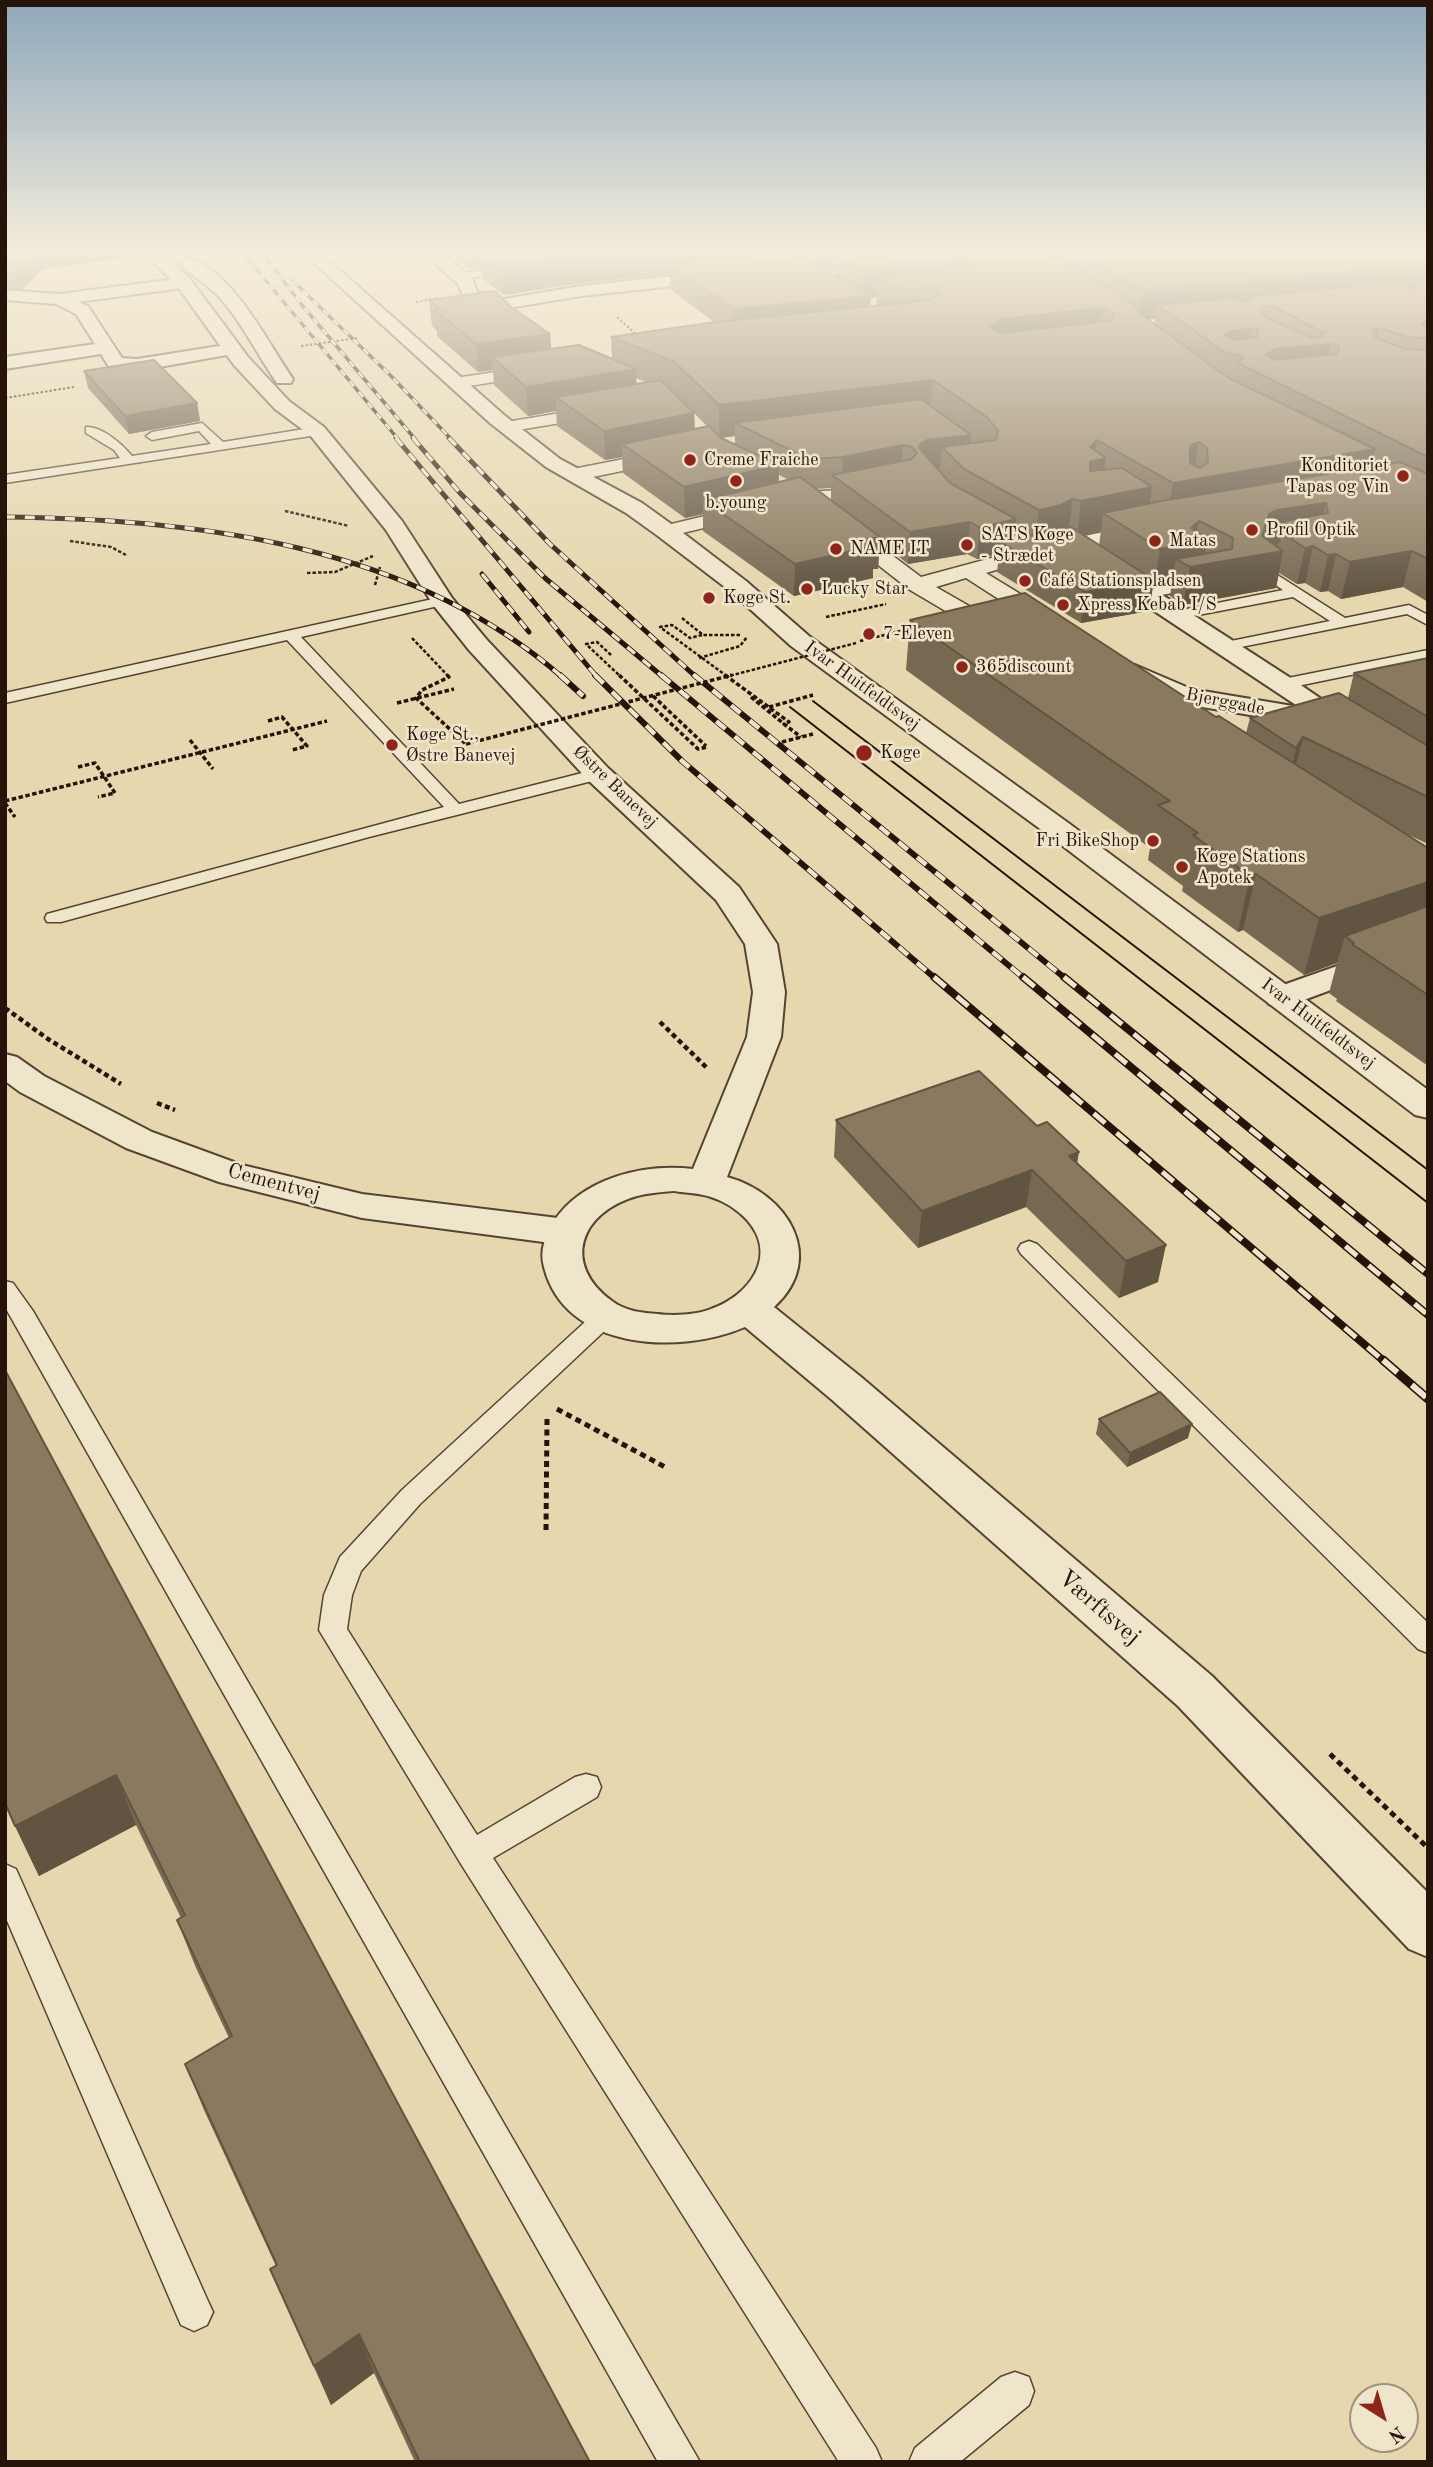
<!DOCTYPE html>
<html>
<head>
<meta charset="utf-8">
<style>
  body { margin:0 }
  #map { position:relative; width:1433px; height:2467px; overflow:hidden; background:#e6d7af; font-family:"Old Standard TT",serif }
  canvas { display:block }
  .frame { position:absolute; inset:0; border:7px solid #261309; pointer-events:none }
  .north { position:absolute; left:1349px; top:2383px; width:70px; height:70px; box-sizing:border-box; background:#efe5cb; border:2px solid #9f917d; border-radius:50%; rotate:143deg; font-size:19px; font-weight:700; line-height:28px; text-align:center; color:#261309 }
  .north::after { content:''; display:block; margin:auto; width:24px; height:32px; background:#8f2418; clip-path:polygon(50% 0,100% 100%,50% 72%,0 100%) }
</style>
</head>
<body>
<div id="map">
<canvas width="1433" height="2467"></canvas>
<div class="frame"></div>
<div class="north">N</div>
</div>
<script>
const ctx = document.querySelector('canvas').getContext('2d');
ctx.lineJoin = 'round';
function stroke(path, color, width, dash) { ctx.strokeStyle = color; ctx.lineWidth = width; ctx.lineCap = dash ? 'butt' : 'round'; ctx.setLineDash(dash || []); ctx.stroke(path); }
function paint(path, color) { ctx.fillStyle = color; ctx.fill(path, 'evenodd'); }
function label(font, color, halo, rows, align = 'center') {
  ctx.font = font + ' "Old Standard TT",serif'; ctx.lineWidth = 5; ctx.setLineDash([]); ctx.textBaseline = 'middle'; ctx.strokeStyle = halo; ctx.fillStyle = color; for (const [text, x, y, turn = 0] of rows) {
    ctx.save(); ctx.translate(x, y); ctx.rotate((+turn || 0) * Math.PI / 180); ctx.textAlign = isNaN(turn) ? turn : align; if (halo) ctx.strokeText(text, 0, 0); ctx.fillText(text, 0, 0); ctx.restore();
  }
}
const service = new Path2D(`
  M 511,268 L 516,271 L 514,273 L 459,279 L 454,276 L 459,273 Z
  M 202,423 L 223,442 L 317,427 L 323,431 L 317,435 L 5,483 L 5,475 L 120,458 L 114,450 L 86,433 L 86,427 C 102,426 122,444 132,456 L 211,444 L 199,431 L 152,440 L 146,436 L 152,432 Z
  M 1268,554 L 1275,558 L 1271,571 L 1345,618 L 1409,605 L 1428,615 L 1428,625 L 1407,614 L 1226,650 L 1219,646 L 1221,643 L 1330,621 L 1293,597 L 1177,619 L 1170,615 L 1177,611 L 1283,590 L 1257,572 L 1261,558 Z
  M 1201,580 L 1206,581 L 1206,587 L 1145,598 L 1138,594 L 1145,590 Z
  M 442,597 L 447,598 L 447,604 L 301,637 L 459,804 L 598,769 L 606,774 L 604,778 L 369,837 L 61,922 L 47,922 L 45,918 L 47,914 L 444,807 L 287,640 L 5,703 L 5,693 Z
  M 1428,650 L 1428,659 L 1283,689 L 1275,684 L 1283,679 Z
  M 1029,1241 L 1037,1244 L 1428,1623 L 1428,1653 L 1418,1649 L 1021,1254 L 1018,1249 L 1021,1244 Z
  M 5,1281 L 13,1283 L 33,1311 L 700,2462 L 658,2462 L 5,1307 Z
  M 606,1308 L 614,1310 L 618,1316 L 614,1322 L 420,1504 L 361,1571 L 352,1595 L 347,1629 L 477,1835 L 575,1777 L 586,1774 L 597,1777 L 601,1787 L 597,1797 L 493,1858 L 876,2448 L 882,2462 L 839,2462 L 461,1864 L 319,1630 L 324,1595 L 340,1557 L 402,1490 L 598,1310 Z
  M 5,1864 L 16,1869 L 207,2299 L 213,2312 L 207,2325 L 194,2331 L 181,2325 L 5,1916 Z
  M 1015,2372 L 1029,2377 L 1034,2391 L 1029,2405 L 960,2462 L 909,2462 L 915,2448 L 1001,2377 Z`);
const pedestrian = new Path2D(`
  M 542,365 L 548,366 L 550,370 L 548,374 L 455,388 L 446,383 L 455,378 Z
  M 603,406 L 612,411 L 609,415 L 506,432 L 497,427 L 506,422 Z
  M 669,450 L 676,452 L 678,456 L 676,460 L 573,481 L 563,475 L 573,469 Z
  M 878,482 L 885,484 L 888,488 L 885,492 L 842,502 L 804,504 L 666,537 L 659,535 L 656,531 L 659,527 L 804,492 L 842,490 Z
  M 842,521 L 849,523 L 921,577 L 1032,547 L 1146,523 L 1153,525 L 1156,529 L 1153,533 L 1036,558 L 986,573 L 1058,617 L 1061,622 L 1058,627 L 1042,627 L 966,578 L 936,587 L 997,622 L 1000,627 L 997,632 L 981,632 L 910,590 L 835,531 L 832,527 L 835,523 Z`);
const minor = new Path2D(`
  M 423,252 L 440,252 L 472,278 L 477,291 L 498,300 L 581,286 L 720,271 L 728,276 L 720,281 L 581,296 L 496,310 L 464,298 L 458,284 Z
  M 184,278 L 190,279 L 192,283 L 190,287 L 78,302 L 88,306 L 122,358 L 137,359 L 232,344 L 238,345 L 241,349 L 238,353 L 137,371 L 109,367 L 101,354 L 5,369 L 5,357 L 95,344 L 76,314 L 56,304 L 5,300 L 5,290 L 59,294 Z
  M 1108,563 L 1116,565 L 1292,679 L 1381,740 L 1428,767 L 1428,787 L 1418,785 L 1361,752 L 1328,728 L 1184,704 L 1126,678 L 1122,673 L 1126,668 L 1135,665 L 1191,689 L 1299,707 L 1100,575 L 1096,570 L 1100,565 Z
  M 1428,934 L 1428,954 L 1293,1004 L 1281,1007 L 1269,1004 L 1264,997 L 1269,990 Z
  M 5,1054 L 17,1057 L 44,1076 L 152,1132 L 242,1165 L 362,1194 L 566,1219 L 580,1223 L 585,1232 L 580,1241 L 566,1245 L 362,1218 L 219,1182 L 126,1148 L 20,1092 L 5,1081 Z`);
const tertiary = new Path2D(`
  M 143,252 L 160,252 L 190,279 L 248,357 L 289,401 L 324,427 L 402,521 L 452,598 L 487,640 L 608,768 L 739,887 L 777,944 L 785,992 L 781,1037 L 727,1177 C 787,1193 828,1258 774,1307 L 861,1377 L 1212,1676 L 1428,1893 L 1428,1957 L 1409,1949 L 1178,1706 L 831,1399 L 745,1327 C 680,1355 565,1351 544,1267 C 539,1250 546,1235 554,1221 C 583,1178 644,1163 693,1169 L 747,1037 L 753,992 L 745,944 L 716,900 L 588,780 L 469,650 L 434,606 L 386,530 L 310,435 L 275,409 L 234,365 L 178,287 ZM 674,1191 C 686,1193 699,1193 711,1197 C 724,1201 738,1210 747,1220 C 779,1256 749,1296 711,1309 C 695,1315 674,1316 658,1314 C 642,1313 625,1311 612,1301 C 561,1264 580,1212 637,1196 C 649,1193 662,1192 674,1191 Z
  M 302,252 L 319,252 L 504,415 L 560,459 L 642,503 L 674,526 L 746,581 L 809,636 L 1067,822 L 1428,1090 L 1428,1118 L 1415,1115 L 1047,834 L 791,646 L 730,591 L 658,536 L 626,513 L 546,467 L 490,423 Z
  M 187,258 C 232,269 268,343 293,379 L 291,383 L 277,383 C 258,356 243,324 221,299 C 208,284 190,275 179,263 Z`);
stroke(service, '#564432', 3);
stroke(pedestrian, '#564432', 3);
stroke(minor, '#564432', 4);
stroke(tertiary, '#564432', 4);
stroke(new Path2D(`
  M 416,302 L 438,298
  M 617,317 L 639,337
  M 301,346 L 358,338
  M 5,398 L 74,387`), '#261309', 2, [2.5, 2]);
stroke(new Path2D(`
  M 285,511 L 349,526
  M 70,541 L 111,547 L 126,555
  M 307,573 L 335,572 L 373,556
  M 375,585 L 380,567
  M 826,617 L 886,604
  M 682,618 L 703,635 L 742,635
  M 702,635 L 690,638 L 672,625 L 660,627 L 728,677
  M 412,638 L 449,677
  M 860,641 L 913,628
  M 611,655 L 597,642 L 586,644 L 621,677
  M 699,658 L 740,646 L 747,637`), '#261309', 2.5, [3.5, 2]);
stroke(new Path2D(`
  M 447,675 L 449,677 L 422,690 L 416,698 L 466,744
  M 619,675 L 698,749 L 707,747
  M 725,675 L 789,722 L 784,724 L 801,737
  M 653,696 L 706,746
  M 751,697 L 784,724
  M 397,703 L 454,689
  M 769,707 L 813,695
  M 268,721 L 282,717 L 307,746 L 292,750
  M 190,740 L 213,769
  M 782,742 L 813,734
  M 78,767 L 95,763 L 115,793 L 98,797
  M 5,801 L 327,721
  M 5,803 L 15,817`), '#261309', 3.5, [4.5, 2.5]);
stroke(new Path2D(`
  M 5,1008 L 48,1039 L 121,1084
  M 660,1022 L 707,1068
  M 157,1103 L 175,1110`), '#261309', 4.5, [5, 3.5]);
stroke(new Path2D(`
  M 557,1409 L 667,1468
  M 546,1530 L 547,1419
  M 1330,1754 L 1428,1848`), '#261309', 5, [6, 4.5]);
paint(service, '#efe5cb');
paint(pedestrian, '#efe5cb');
paint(minor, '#efe5cb');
paint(tertiary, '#efe5cb');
stroke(new Path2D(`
  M 813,701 L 1428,1170
  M 790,707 L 1428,1203`), '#261309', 2);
const railFar4 = new Path2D(`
  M 242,252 L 398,439
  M 262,252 L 301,304 L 415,439
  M 293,281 L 391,376 L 451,439`);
const railFar3 = new Path2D(`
  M 396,438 L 597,677
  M 413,438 L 460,493 L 545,578 L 663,677
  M 449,438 L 550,544 L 696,677
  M 5,517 C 198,519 411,545 562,677
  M 482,574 L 529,632`);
const railFar2 = new Path2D(`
  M 560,675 L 583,696
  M 595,675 L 682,761 L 936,979
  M 661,675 L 1025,979
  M 694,675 L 1066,979`);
const railFar1 = new Path2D(`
  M 934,977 L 1385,1362
  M 1023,977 L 1428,1315
  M 1064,977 L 1428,1274`);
const rail = new Path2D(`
  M 1383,1360 L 1428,1399`);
stroke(railFar4, '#261309', 3.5);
stroke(railFar3, '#261309', 5);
stroke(railFar2, '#261309', 6);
stroke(railFar1, '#261309', 8);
stroke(rail, '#261309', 9);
stroke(railFar4, '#efe5cb', 2.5, [7]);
stroke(railFar3, '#efe5cb', 3.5, [10]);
stroke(railFar2, '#efe5cb', 4.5, [12]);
stroke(railFar1, '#efe5cb', 5, [15]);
stroke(rail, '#efe5cb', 6, [19]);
stroke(new Path2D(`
  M 725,677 L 856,643`), '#261309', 2.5, [3.5, 2]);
stroke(new Path2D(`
  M 466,744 L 732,675`), '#261309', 3.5, [4.5, 2.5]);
paint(new Path2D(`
  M 5,252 L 139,252 L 140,256 L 43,269 L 22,289 L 5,289 Z
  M 448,252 L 1428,252 L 1428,602 L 1403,587 L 1341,599 L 1328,591 L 1320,592 L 1305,583 L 1297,584 L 1279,573 L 1276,588 L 1183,605 L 1170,596 L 1172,582 L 1154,586 L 1153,585 L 1149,611 L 1081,623 L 997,572 L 999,554 L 977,559 L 967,554 L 908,564 L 880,542 L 878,569 L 873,569 L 873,578 L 794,596 L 703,531 L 703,514 L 685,518 L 623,473 L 622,457 L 605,460 L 557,426 L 556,411 L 528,416 L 494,385 L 493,370 L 478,372 L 437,336 L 437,331 L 432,326 L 429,300 L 510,306 L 550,334 L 551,349 L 612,359 L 611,337 L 714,322 L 670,289 L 670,274 L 581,283 L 504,295 L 483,279 L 482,268 L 470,269 ZM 835,271 L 834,276 L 827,272 ZM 877,297 L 876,305 L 870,306 L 871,298 ZM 1148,319 L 1155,319 L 1154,324 ZM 636,378 L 648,383 L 636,384 ZM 694,413 L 708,427 L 695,429 ZM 735,436 L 735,444 L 722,438 ZM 779,475 L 789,480 L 779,482 ZM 831,488 L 831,500 L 816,489 ZM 1101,531 L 1099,545 L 1084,535 ZM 1014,534 L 1020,538 L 1014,539 Z
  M 84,371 L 197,403 L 200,421 L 129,434 L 88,388 Z
  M 910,620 L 1216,717 L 1246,733 L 1250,718 L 1348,698 L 1354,673 L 1428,658 L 1428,844 L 1398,830 L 1428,848 L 1428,1066 L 1336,1001 L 1337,999 L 1329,993 L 1337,963 L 1304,975 L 1243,930 L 1238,932 L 1182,891 L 1183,886 L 1148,860 L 1150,848 L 906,670 Z
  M 836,1120 L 1078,1163 L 1158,1282 L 1119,1298 L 1026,1207 L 918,1248 L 834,1157 Z
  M 5,1370 L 590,2462 L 415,2462 L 374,2373 L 331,2405 L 270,2269 L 276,2266 L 204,2110 L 185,2064 L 229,2038 L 196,1968 L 177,1920 L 181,1918 L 136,1825 L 39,1876 L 15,1826 Z
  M 1099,1419 L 1188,1438 L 1127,1467 L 1096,1434 Z`), '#776852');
paint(new Path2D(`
  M 62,252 L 139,252 L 140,256 L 43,269 L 22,289 L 18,274 L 40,255 Z
  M 469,252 L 481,252 L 482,268 L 470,269 Z
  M 482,252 L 793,252 L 793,260 L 669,264 L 670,274 L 581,283 L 504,295 L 502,266 Z
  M 817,252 L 834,252 L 833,270 L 816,273 Z
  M 969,258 L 967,286 L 938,288 L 878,279 L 877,297 L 871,298 L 869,323 L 733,336 L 733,309 L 861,297 L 862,270 Z
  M 1428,266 L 1428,294 L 1421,280 L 1417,295 L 1262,307 L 1157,305 L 1155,319 L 1139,320 L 1143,290 Z
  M 1104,308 L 1100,338 L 988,358 L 990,327 L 1001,319 Z
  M 1428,320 L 1428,324 L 1424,338 L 1421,325 Z
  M 1252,328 L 1247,358 L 1242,356 L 1225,335 L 1227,332 Z
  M 1380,328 L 1373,359 L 1373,329 Z
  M 550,334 L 552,361 L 492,357 L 493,370 L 478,372 L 476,344 Z
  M 1332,344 L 1326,375 L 1273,380 L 1266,355 L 1275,349 Z
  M 636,369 L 637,397 L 556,397 L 556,411 L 528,416 L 526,387 Z
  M 933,380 L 930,412 L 735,423 L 735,436 L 719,438 L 719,405 Z
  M 197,403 L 200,421 L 129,434 L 125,416 Z
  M 694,413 L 695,442 L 622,444 L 622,457 L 605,460 L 604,431 Z
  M 971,435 L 968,464 L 942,447 L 940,468 L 925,469 L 918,474 L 920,444 L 927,440 Z
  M 1097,440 L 1094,461 L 1106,458 L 1101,493 L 1085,496 L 1090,447 Z
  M 1199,442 L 1193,476 L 1185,480 L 1190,446 Z
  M 903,445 L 901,474 L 842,482 L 843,457 Z
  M 1375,449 L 1367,484 L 1167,518 L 1173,483 Z
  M 779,465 L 778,495 L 703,500 L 703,514 L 685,518 L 684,487 Z
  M 1152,487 L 1147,522 L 1103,513 L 1101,531 L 1077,536 L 1081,501 Z
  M 1073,499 L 1068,534 L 1034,545 L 1039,510 Z
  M 1326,503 L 1319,538 L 1282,533 L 1279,544 L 1270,545 L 1283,551 L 1276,588 L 1183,605 L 1190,567 L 1176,559 L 1172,582 L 1154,586 L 1160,549 L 1191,528 L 1199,521 L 1195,542 L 1207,540 L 1203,565 L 1262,536 L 1269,514 L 1277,510 Z
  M 1016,519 L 1013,549 L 1000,542 L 999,554 L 977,559 L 980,528 Z
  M 970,522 L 967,554 L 908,564 L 910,532 Z
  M 880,537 L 878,569 L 873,569 L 873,578 L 794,596 L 795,564 L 868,539 Z
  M 1313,546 L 1305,583 L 1297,584 L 1305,548 Z
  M 1412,551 L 1403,587 L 1341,599 L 1350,562 Z
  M 1336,554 L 1328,591 L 1320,592 L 1328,555 Z
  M 1154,580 L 1149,611 L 1081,623 L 1085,592 Z
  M 1303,737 L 1293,778 L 1287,789 L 1296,748 Z
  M 1256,874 L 1243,930 L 1238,932 L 1250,876 Z
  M 1428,882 L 1428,932 L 1354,943 L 1345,936 L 1337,963 L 1304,975 L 1319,918 Z
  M 1079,1152 L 1073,1189 L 1069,1156 Z
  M 1032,1170 L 1026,1207 L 918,1248 L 922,1211 Z
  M 1166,1245 L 1158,1282 L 1119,1298 L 1126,1261 Z
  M 1192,1424 L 1188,1438 L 1127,1467 L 1130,1453 Z
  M 116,1775 L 136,1825 L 39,1876 L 15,1826 Z
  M 359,2334 L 374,2373 L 331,2405 L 314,2366 Z`), '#615542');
const building = new Path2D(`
  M 5,252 L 62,252 L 40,255 L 18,274 L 5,274 Z
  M 482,252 L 609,252 L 579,255 L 502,266 Z
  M 781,252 L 792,252 L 871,296 L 733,309 L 669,264 Z
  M 883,252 L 1046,252 L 1130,301 L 1142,315 L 1227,377 L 1375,449 L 1173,483 L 1097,440 L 1090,447 L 1106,458 L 1090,462 L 1090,471 L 1122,468 L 1152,487 L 1081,501 L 1073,499 L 1061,505 L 1039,510 L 964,469 L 942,447 L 996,440 L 998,431 L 988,418 L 933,380 L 719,405 L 675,362 L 611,337 L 709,323 L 930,300 L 941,293 L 938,288 L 899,290 L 878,279 L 969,267 L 971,264 L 969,258 L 862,270 L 835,255 L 876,258 L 883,255 ZM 1104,308 L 1115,315 L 1110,321 L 1001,333 L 990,327 L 1001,319 ZM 1199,442 L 1207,448 L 1208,462 L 1200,468 L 1190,463 L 1190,446 Z
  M 1130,252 L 1428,252 L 1428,266 L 1143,290 L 1080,254 Z
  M 1421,280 L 1428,280 L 1428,320 L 1421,325 L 1428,329 L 1428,339 L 1408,337 L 1380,328 L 1373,329 L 1374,337 L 1405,349 L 1428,350 L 1428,457 L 1242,365 L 1238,362 L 1243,359 L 1242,356 L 1226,353 L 1157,305 L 1233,298 L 1242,302 L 1251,300 L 1252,296 L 1397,283 L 1414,290 L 1423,284 ZM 1273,306 L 1324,333 L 1322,336 L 1311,338 L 1262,315 L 1262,307 ZM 1252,328 L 1258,329 L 1258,337 L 1233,340 L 1225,335 L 1227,332 ZM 1332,344 L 1339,347 L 1337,354 L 1275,360 L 1266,355 L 1275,349 Z
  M 495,291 L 510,306 L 550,334 L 476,344 L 435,310 L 440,309 L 429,300 Z
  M 579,345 L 636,369 L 526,387 L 492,357 Z
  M 154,360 L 197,403 L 125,416 L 84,371 Z
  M 661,380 L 694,413 L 604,431 L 556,397 Z
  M 921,399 L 971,435 L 927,440 L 920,444 L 919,448 L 950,483 L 1016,519 L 980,528 L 970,522 L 910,532 L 832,475 L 912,459 L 917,453 L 912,447 L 903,445 L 843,457 L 809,459 L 735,423 Z
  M 709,426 L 721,438 L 779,465 L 684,487 L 622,444 Z
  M 1400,462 L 1428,474 L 1428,559 L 1412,551 L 1350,562 L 1336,554 L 1328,555 L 1313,546 L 1305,548 L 1282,533 L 1285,521 L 1328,513 L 1326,503 L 1277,510 L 1269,514 L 1262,536 L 1283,551 L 1190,567 L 1176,559 L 1232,549 L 1233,538 L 1199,521 L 1191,528 L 1207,540 L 1160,549 L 1103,513 L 1161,501 Z
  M 800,477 L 880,537 L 868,539 L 874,546 L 795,564 L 703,500 Z
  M 1071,527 L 1154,580 L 1085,592 L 1000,542 Z
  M 1025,593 L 1216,717 L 1219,716 L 1428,848 L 1428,882 L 1319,918 L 1256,874 L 1250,876 L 1193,835 L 1198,833 L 1158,805 L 1170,801 L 910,620 Z
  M 1428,658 L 1428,717 L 1354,673 Z
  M 1339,693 L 1428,746 L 1428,797 L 1303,737 L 1296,748 L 1250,718 Z
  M 1428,906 L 1428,995 L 1352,944 L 1354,943 L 1345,936 Z
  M 979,1071 L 1037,1126 L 1047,1122 L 1079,1152 L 1069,1156 L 1166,1245 L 1126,1261 L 1032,1170 L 922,1211 L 836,1120 Z
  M 5,1370 L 590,2462 L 420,2462 L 359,2334 L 314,2366 L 270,2269 L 277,2265 L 185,2064 L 232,2036 L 177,1920 L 185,1915 L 116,1775 L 15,1826 L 5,1803 Z
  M 1160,1392 L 1192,1424 L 1130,1453 L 1099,1419 Z`);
paint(building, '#8a795f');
stroke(building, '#615542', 2);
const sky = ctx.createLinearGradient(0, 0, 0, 597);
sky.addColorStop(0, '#8da7bb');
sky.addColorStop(0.42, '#f4eddb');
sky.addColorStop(1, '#f4eddb00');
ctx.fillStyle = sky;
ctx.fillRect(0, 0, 1433, 597);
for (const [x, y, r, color] of [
  [690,460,7,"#8f2418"],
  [1403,476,7,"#8f2418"],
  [736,481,7,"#8f2418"],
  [1252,530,7,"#8f2418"],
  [1155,541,7,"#8f2418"],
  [967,545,7,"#8f2418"],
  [836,549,7,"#8f2418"],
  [1025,581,7,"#8f2418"],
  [807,589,7,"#8f2418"],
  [709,598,7,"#8f2418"],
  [1063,605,7,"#8f2418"],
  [869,634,7,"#8f2418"],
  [962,667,7,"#8f2418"],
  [392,745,7,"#8f2418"],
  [864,753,9,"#8f2418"],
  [1153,841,7,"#8f2418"],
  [1182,867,7,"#8f2418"]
]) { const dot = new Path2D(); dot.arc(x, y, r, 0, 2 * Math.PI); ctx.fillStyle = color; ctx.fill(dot); stroke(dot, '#efe5cb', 2.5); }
label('18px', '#261309', '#efe5cb', [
  ["Creme Fraiche",704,460],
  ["Konditoriet",1389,466,"right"],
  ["Tapas og Vin",1389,487,"right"],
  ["b.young",736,503,"center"],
  ["Profil Optik",1266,530],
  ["SATS Køge",981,535],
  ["- Strædet",981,556],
  ["Matas",1169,541],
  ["NAME IT",850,549],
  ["Café Stationspladsen",1039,581],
  ["Lucky Star",821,589],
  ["Køge St.",723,598],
  ["Xpress Kebab I/S",1077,605],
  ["7-Eleven",883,634],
  ["365discount",976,667],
  ["Køge St.,",406,735],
  ["Østre Banevej",406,756],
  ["Køge",880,753],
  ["Fri BikeShop",1139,841,"right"],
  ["Køge Stations",1196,857],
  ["Apotek",1196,878]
], 'left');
label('18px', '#261309', '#efe5cb', [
  ["Ivar Huitfeldtsvej",862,686,36],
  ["Bjerggade",1225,702,11],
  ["Østre Banevej",615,787,44],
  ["Ivar Huitfeldtsvej",1318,1024,37]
]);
label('21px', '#261309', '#efe5cb', [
  ["Cementvej",274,1183,15]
]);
label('24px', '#261309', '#efe5cb', [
  ["Værftsvej",1099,1608,41]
]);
</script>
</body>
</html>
